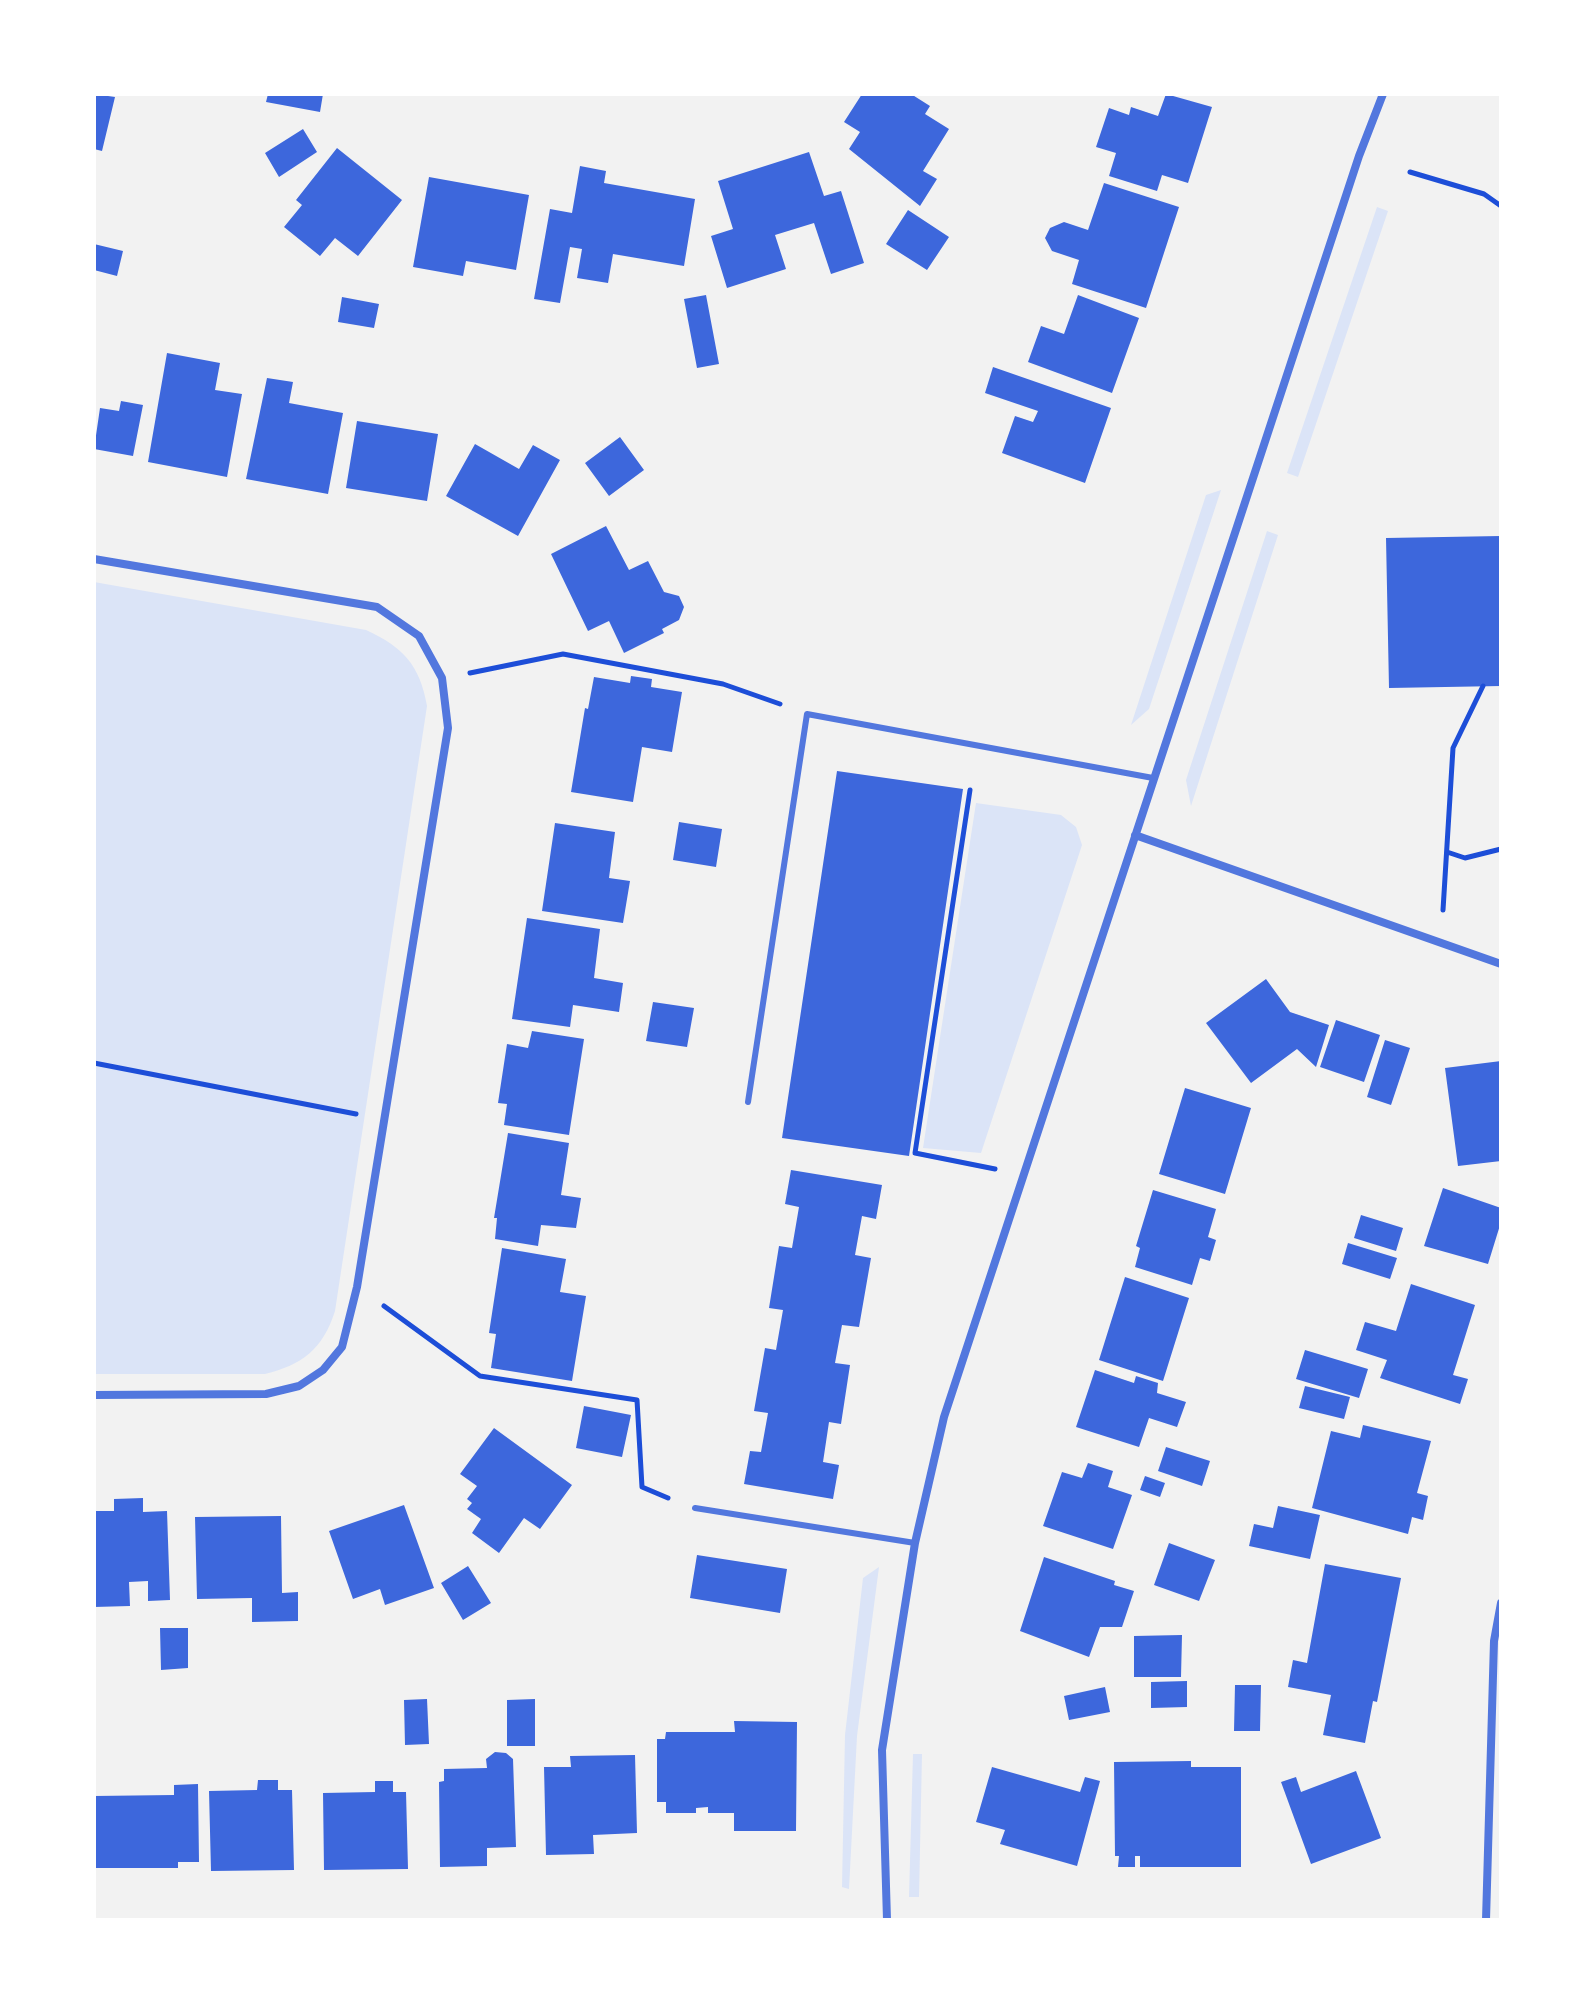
<!DOCTYPE html>
<html>
<head>
<meta charset="utf-8">
<style>
  body { margin:0 }
  #map { position:relative; width:1595px; height:2014px; overflow:hidden; background:#f2f2f2; font-family:Jost,sans-serif }
  canvas { display:block }
  .frame { position:absolute; inset:0; border:96px solid #fff; pointer-events:none }
</style>
</head>
<body>
<div id="map">
<canvas width="1595" height="2014"></canvas>
<div class="frame"></div>
</div>
<script>
const ctx = document.querySelector('canvas').getContext('2d');
ctx.lineJoin = 'round';
function paint(path, color) { ctx.fillStyle = color; ctx.fill(path, 'evenodd'); }
function stroke(path, color, width, dash) { ctx.strokeStyle = color; ctx.lineWidth = width; ctx.lineCap = dash ? 'butt' : 'round'; ctx.setLineDash(dash || []); ctx.stroke(path); }
paint(new Path2D(`
  M 1377,207 L 1388,211 L 1298,477 L 1287,473 Z
  M 1221,490 L 1149,709 L 1131,725 L 1206,495 Z
  M 1267,531 L 1278,535 L 1191,806 L 1186,780 Z
  M 94,582 L 366,630 C 403,647 420,665 427,706 L 335,1311 C 323,1349 302,1365 265,1374 L 94,1374 Z
  M 976,803 L 1061,815 L 1076,827 L 1082,845 L 981,1153 L 923,1148 Z
  M 879,1567 L 857,1736 L 849,1889 L 842,1887 L 845,1735 L 863,1578 Z
  M 913,1754 L 922,1754 L 919,1897 L 909,1897 Z`), '#dbe4f7');
paint(new Path2D(`
  M 94,94 L 115,97 L 102,151 L 94,149 Z
  M 268,94 L 323,94 L 320,112 L 266,102 Z
  M 862,94 L 911,94 L 930,106 L 925,114 L 949,129 L 923,171 L 937,179 L 920,206 L 849,149 L 860,132 L 844,122 Z
  M 1166,94 L 1212,107 L 1188,183 L 1162,175 L 1157,191 L 1109,176 L 1116,153 L 1096,147 L 1109,108 L 1129,115 L 1131,107 L 1158,116 Z
  M 303,129 L 317,152 L 279,177 L 265,153 Z
  M 337,148 L 402,200 L 358,256 L 335,238 L 320,256 L 284,227 L 302,205 L 296,200 Z
  M 809,152 L 824,196 L 841,191 L 864,263 L 831,274 L 814,223 L 775,235 L 786,269 L 727,288 L 711,236 L 733,229 L 718,181 Z
  M 580,166 L 606,171 L 604,183 L 695,199 L 684,266 L 613,254 L 608,283 L 577,278 L 582,249 L 570,247 L 560,303 L 534,299 L 550,209 L 572,213 Z
  M 429,177 L 529,195 L 516,270 L 466,261 L 463,276 L 413,267 Z
  M 1104,183 L 1179,207 L 1146,308 L 1072,284 L 1079,260 L 1052,251 L 1045,238 L 1050,228 L 1064,222 L 1088,230 Z
  M 908,210 L 949,237 L 927,270 L 886,244 Z
  M 94,244 L 123,251 L 117,276 L 94,270 Z
  M 706,295 L 719,364 L 697,368 L 684,299 Z
  M 1078,295 L 1139,318 L 1112,393 L 1028,362 L 1041,326 L 1064,334 Z
  M 342,297 L 379,304 L 374,328 L 338,322 Z
  M 167,353 L 220,363 L 215,390 L 242,394 L 227,477 L 148,462 Z
  M 993,367 L 1111,408 L 1085,483 L 1002,453 L 1015,416 L 1033,422 L 1038,411 L 985,393 Z
  M 267,378 L 293,382 L 289,403 L 343,413 L 328,494 L 246,479 Z
  M 121,401 L 143,405 L 133,456 L 94,449 L 100,408 L 119,411 Z
  M 357,421 L 438,434 L 427,501 L 346,488 Z
  M 620,437 L 644,470 L 609,496 L 585,463 Z
  M 475,444 L 519,469 L 533,445 L 560,460 L 518,536 L 446,496 Z
  M 606,526 L 629,570 L 648,561 L 664,592 L 679,596 L 684,607 L 679,620 L 662,629 L 664,633 L 624,653 L 609,621 L 588,631 L 551,554 Z
  M 1501,536 L 1501,686 L 1389,688 L 1386,538 Z
  M 631,676 L 652,679 L 651,687 L 682,692 L 672,752 L 642,747 L 633,802 L 571,792 L 585,708 L 588,709 L 594,677 L 630,683 Z
  M 837,771 L 963,789 L 909,1156 L 782,1138 Z
  M 679,822 L 722,829 L 716,867 L 673,860 Z
  M 555,823 L 615,832 L 609,878 L 630,881 L 623,923 L 542,911 Z
  M 527,918 L 600,929 L 594,978 L 623,983 L 619,1012 L 573,1005 L 570,1027 L 512,1019 Z
  M 1266,979 L 1290,1012 L 1329,1025 L 1316,1067 L 1297,1049 L 1251,1083 L 1206,1023 Z
  M 653,1002 L 694,1008 L 687,1047 L 646,1041 Z
  M 1336,1020 L 1380,1035 L 1364,1082 L 1320,1067 Z
  M 532,1031 L 584,1039 L 569,1135 L 504,1125 L 507,1104 L 498,1103 L 507,1044 L 528,1048 Z
  M 1385,1040 L 1410,1048 L 1391,1105 L 1367,1097 Z
  M 1501,1061 L 1501,1161 L 1458,1166 L 1445,1068 Z
  M 1185,1088 L 1251,1108 L 1225,1194 L 1159,1174 Z
  M 508,1133 L 569,1143 L 561,1195 L 581,1198 L 576,1228 L 541,1225 L 538,1246 L 495,1239 L 497,1218 L 494,1218 Z
  M 791,1170 L 882,1185 L 876,1219 L 862,1216 L 855,1255 L 871,1258 L 859,1327 L 842,1325 L 835,1363 L 850,1365 L 841,1424 L 829,1422 L 823,1462 L 839,1465 L 833,1499 L 744,1484 L 750,1451 L 761,1452 L 768,1413 L 754,1411 L 765,1348 L 776,1350 L 783,1310 L 769,1308 L 779,1246 L 792,1248 L 799,1207 L 785,1204 Z
  M 1443,1188 L 1501,1208 L 1501,1222 L 1488,1264 L 1424,1246 Z
  M 1153,1190 L 1216,1209 L 1208,1237 L 1216,1240 L 1210,1261 L 1200,1258 L 1192,1285 L 1135,1267 L 1140,1248 L 1136,1246 Z
  M 1361,1215 L 1403,1228 L 1396,1251 L 1354,1238 Z
  M 1348,1243 L 1397,1258 L 1390,1279 L 1342,1264 Z
  M 502,1248 L 566,1259 L 560,1292 L 586,1296 L 572,1381 L 491,1368 L 496,1334 L 489,1333 Z
  M 1125,1277 L 1189,1298 L 1163,1381 L 1099,1360 Z
  M 1411,1284 L 1475,1305 L 1453,1375 L 1468,1379 L 1460,1404 L 1380,1378 L 1387,1360 L 1356,1350 L 1365,1322 L 1396,1331 Z
  M 1305,1350 L 1368,1369 L 1359,1398 L 1296,1379 Z
  M 1095,1370 L 1134,1383 L 1136,1376 L 1158,1383 L 1157,1393 L 1186,1402 L 1177,1427 L 1149,1418 L 1139,1447 L 1076,1427 Z
  M 1305,1386 L 1350,1397 L 1344,1419 L 1299,1408 Z
  M 584,1406 L 631,1415 L 622,1457 L 576,1448 Z
  M 1363,1425 L 1431,1441 L 1417,1493 L 1428,1496 L 1423,1520 L 1412,1517 L 1408,1534 L 1312,1508 L 1331,1431 L 1360,1438 Z
  M 494,1428 L 572,1485 L 540,1529 L 524,1518 L 499,1553 L 472,1533 L 481,1519 L 467,1509 L 472,1503 L 467,1499 L 477,1486 L 460,1474 Z
  M 1166,1447 L 1210,1461 L 1202,1486 L 1158,1471 Z
  M 1088,1463 L 1113,1471 L 1108,1487 L 1132,1495 L 1113,1549 L 1043,1526 L 1062,1472 L 1082,1478 Z
  M 1145,1476 L 1165,1483 L 1160,1497 L 1140,1490 Z
  M 143,1498 L 143,1512 L 167,1511 L 170,1600 L 148,1601 L 148,1581 L 129,1582 L 130,1606 L 94,1607 L 94,1511 L 114,1511 L 114,1499 Z
  M 404,1505 L 434,1588 L 385,1605 L 380,1589 L 353,1599 L 329,1531 Z
  M 1278,1506 L 1320,1515 L 1310,1559 L 1249,1546 L 1254,1524 L 1273,1528 Z
  M 281,1516 L 282,1593 L 298,1592 L 298,1621 L 252,1622 L 252,1598 L 197,1599 L 195,1517 Z
  M 1169,1543 L 1215,1560 L 1199,1601 L 1154,1585 Z
  M 697,1555 L 787,1569 L 780,1613 L 690,1598 Z
  M 1044,1557 L 1115,1581 L 1114,1585 L 1134,1591 L 1122,1627 L 1100,1627 L 1089,1657 L 1020,1631 Z
  M 1325,1564 L 1401,1578 L 1377,1702 L 1373,1701 L 1365,1743 L 1323,1735 L 1331,1695 L 1288,1687 L 1293,1660 L 1307,1663 Z
  M 468,1566 L 491,1603 L 463,1620 L 441,1583 Z
  M 160,1628 L 188,1628 L 188,1668 L 161,1670 Z
  M 1182,1635 L 1181,1677 L 1134,1677 L 1134,1636 Z
  M 1187,1681 L 1187,1707 L 1151,1708 L 1151,1682 Z
  M 1235,1685 L 1261,1685 L 1260,1731 L 1234,1731 Z
  M 1105,1687 L 1110,1712 L 1069,1720 L 1064,1696 Z
  M 427,1699 L 429,1744 L 405,1745 L 404,1700 Z
  M 535,1699 L 535,1746 L 507,1746 L 507,1700 Z
  M 734,1721 L 797,1722 L 796,1831 L 734,1831 L 734,1813 L 708,1813 L 708,1807 L 696,1808 L 696,1813 L 666,1813 L 666,1802 L 657,1802 L 657,1739 L 665,1739 L 666,1732 L 735,1732 Z
  M 495,1752 L 506,1753 L 513,1759 L 516,1847 L 487,1848 L 487,1866 L 440,1867 L 439,1782 L 444,1781 L 444,1769 L 487,1768 L 486,1759 Z
  M 635,1755 L 637,1833 L 593,1835 L 594,1854 L 546,1855 L 544,1767 L 571,1767 L 570,1756 Z
  M 1191,1761 L 1191,1767 L 1241,1767 L 1241,1867 L 1140,1867 L 1140,1856 L 1135,1856 L 1135,1867 L 1118,1867 L 1119,1856 L 1115,1856 L 1114,1762 Z
  M 992,1767 L 1080,1792 L 1085,1777 L 1100,1781 L 1077,1866 L 1000,1844 L 1005,1830 L 976,1822 Z
  M 1356,1771 L 1381,1838 L 1311,1864 L 1281,1782 L 1296,1777 L 1301,1792 Z
  M 258,1780 L 278,1780 L 278,1790 L 292,1790 L 294,1870 L 211,1871 L 209,1791 L 257,1790 Z
  M 375,1781 L 393,1781 L 393,1792 L 406,1792 L 408,1869 L 324,1870 L 323,1793 L 375,1792 Z
  M 198,1784 L 199,1862 L 178,1862 L 178,1868 L 94,1868 L 94,1796 L 174,1795 L 174,1785 Z`), '#3d67dc');
stroke(new Path2D(`
  M 1410,172 L 1484,194 L 1501,206
  M 470,673 L 563,654 L 723,684 L 780,704
  M 970,790 L 915,1153 L 995,1169
  M 1447,852 L 1465,858 L 1501,849
  M 1443,910 L 1453,748 L 1483,686
  M 94,1063 L 356,1114
  M 384,1306 L 480,1376 L 637,1400 L 642,1487 L 668,1498`), '#1d4ed8', 5);
stroke(new Path2D(`
  M 748,1102 L 807,714 L 1153,778
  M 695,1508 L 915,1543`), '#5277de', 6);
stroke(new Path2D(`
  M 94,559 L 377,607 L 419,636 L 442,678 L 448,728 L 357,1287 L 342,1347 L 323,1370 L 299,1386 L 266,1394 L 94,1395
  M 1135,835 L 1501,964
  M 887,1920 L 882,1750 L 915,1543 L 944,1417 L 1359,156 L 1383,94
  M 1486,1920 L 1494,1641 L 1501,1603`), '#5277de', 8);
</script>
</body>
</html>
